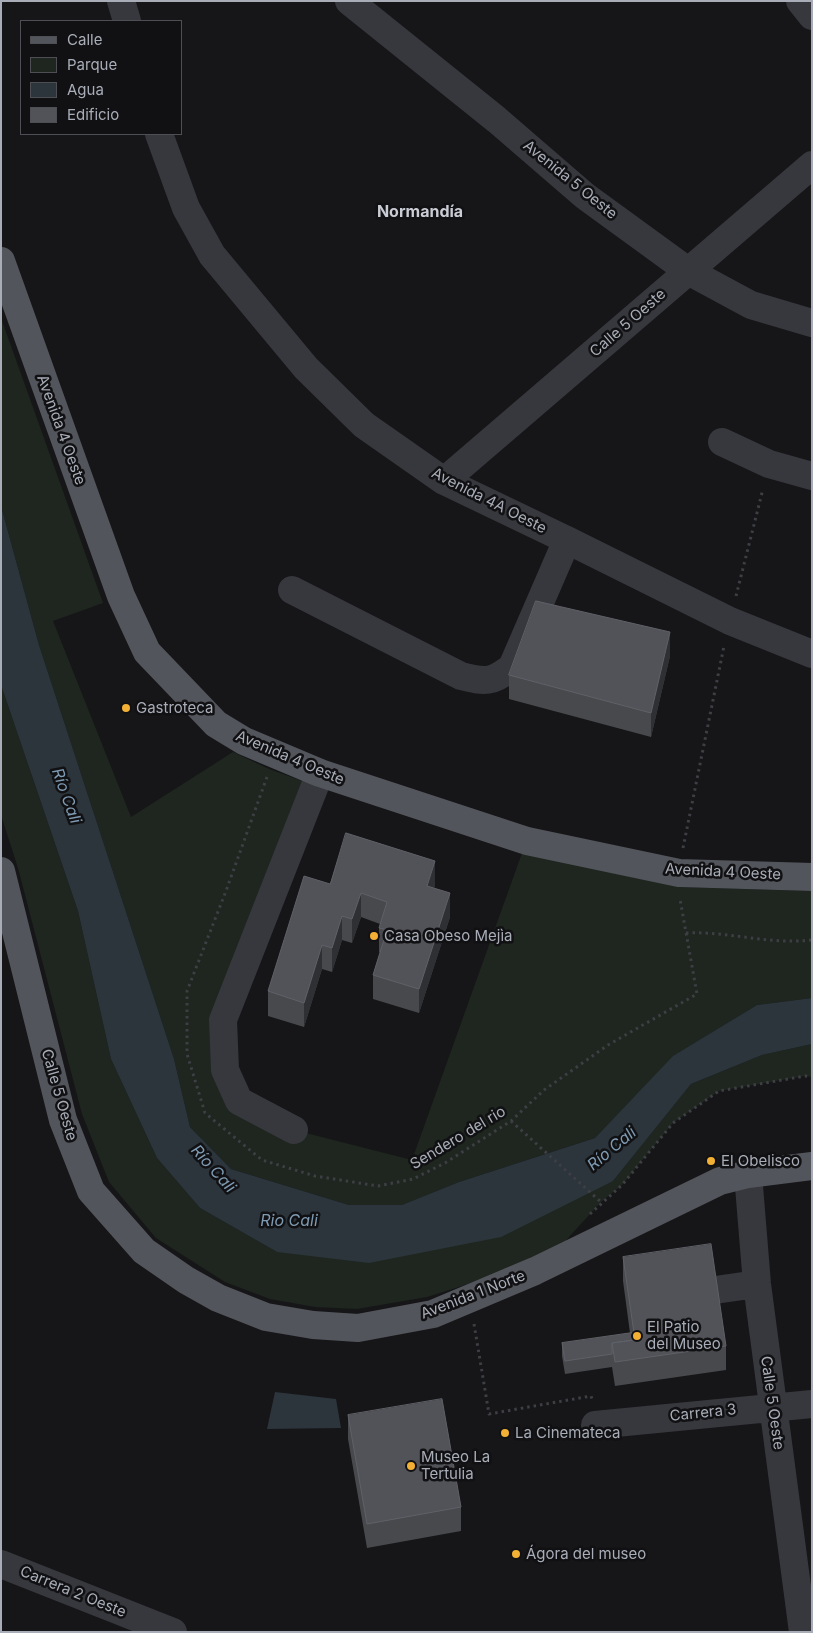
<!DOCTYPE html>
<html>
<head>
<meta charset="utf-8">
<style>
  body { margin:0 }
  #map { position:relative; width:813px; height:1633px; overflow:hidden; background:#161618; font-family:Inter,sans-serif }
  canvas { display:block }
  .frame { position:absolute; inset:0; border:2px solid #a8adb8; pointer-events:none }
  .legend { position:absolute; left:20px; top:20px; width:162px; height:115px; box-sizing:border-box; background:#111113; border:1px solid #4d4f55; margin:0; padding:6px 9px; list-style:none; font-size:15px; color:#a8adb8 }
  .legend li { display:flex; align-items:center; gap:10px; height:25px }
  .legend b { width:25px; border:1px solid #4d4f55 }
</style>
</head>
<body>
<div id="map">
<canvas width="813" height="1633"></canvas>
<div class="frame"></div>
<ul class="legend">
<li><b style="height:6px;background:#53555c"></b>Calle</li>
<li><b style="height:14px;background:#1e261f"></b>Parque</li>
<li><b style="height:14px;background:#2c353c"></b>Agua</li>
<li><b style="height:14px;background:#525359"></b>Edificio</li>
</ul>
</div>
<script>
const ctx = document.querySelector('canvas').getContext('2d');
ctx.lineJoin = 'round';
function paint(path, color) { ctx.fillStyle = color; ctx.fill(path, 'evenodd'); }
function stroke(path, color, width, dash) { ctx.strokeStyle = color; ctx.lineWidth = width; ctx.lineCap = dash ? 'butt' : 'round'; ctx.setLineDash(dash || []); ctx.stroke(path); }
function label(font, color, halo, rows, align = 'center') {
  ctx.font = font + ' Inter,sans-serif'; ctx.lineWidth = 5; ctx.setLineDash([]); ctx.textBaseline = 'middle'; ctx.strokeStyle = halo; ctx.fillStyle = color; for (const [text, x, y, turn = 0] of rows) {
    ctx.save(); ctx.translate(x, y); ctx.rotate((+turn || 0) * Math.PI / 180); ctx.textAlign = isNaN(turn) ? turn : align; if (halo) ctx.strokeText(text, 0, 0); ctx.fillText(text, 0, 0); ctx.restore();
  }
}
paint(new Path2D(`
  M 1,318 L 103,603 L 53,621 L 131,817 L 233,752 L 269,769 L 316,786 L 223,1020 L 239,1101 L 294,1130 L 412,1160 L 522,853 L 678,887 L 812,891 L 812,998 L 757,1005 L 674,1056 L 595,1138 L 459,1182 L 403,1205 L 349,1205 L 231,1169 L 190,1127 L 174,1059 L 39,645 L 1,506 Z
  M 1,685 L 78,911 L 111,1059 L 157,1158 L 200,1208 L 277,1252 L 613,1181 L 691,1084 L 762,1055 L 812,1044 L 812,1077 L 805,1076 L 719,1091 L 673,1123 L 622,1185 L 601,1202 L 558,1249 L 462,1286 L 427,1297 L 357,1309 L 315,1307 L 270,1299 L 225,1282 L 156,1238 L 109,1182 L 82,1114 L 18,868 L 1,815 Z`), '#1e261f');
paint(new Path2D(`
  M 1,506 L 39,645 L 174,1059 L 190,1127 L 231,1169 L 349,1205 L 402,1205 L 459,1182 L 595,1138 L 673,1056 L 757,1005 L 812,998 L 812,1044 L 762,1055 L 691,1084 L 613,1181 L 501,1237 L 369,1263 L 277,1252 L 200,1208 L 157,1158 L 111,1059 L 78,911 L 1,685 Z
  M 275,1392 L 336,1399 L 341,1428 L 267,1429 Z`), '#2c353c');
stroke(new Path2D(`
  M 736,596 L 763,489
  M 267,777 L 226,891 L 187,991 L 187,1054 L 205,1113 L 262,1160 L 315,1176 L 378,1186 L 413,1179 L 445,1163 L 511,1121 L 544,1090 L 608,1045 L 697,994 L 680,899
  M 683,848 L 724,646
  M 686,933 C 728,931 769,945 812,940
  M 511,1121 L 601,1202
  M 590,1214 L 622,1185 L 673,1123 L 719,1091 L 805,1076 L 812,1077
  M 474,1324 L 489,1414 L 591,1396 L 592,1399`), '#3d3f44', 3, [2.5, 4]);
stroke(new Path2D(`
  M 121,1 L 127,21
  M 349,1 L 497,120 L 585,196 L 688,271 L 751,305 L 812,323
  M 800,1 L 812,16
  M 159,134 L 186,208 L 212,255 L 306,368 L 364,425 L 444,481 L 567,540 L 730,621 L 812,654
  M 722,442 L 769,464 L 812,476
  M 444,481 L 812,165
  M 292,590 L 461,676 C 485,682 492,683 512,667 L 567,540
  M 294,1130 L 239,1101 L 225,1070 L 223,1020 L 320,773
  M 748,1174 L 757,1284 L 803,1632
  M 715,1290 L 757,1284
  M 595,1425 L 812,1404
  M 1,1564 L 173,1632`), '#37383d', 28);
stroke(new Path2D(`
  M 1,261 L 121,596 L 147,652 L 216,724 L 244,741 L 320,773 L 527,841 L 679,873 L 812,877
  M 1,871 L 63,1120 L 91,1191 L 144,1251 L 186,1280 L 218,1298 L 266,1317 L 313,1325 L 358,1328 L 433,1314 L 535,1271 L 720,1181 L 748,1174 L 812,1166`), '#53555c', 28);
paint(new Path2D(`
  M 670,656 L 651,737 L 509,699 L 509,675 Z
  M 330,884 L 435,885 L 434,888 L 450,917 L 419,1013 L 373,999 L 373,975 L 380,952 L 379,952 L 379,928 L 380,924 L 361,917 L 352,943 L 342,940 L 332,972 L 322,969 L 304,1027 L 268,1016 L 268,991 Z
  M 623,1257 L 726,1346 L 726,1370 L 615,1386 L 612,1367 L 565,1374 L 562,1356 L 562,1343 L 630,1333 L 623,1281 Z
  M 348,1415 L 461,1507 L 461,1531 L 367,1548 L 348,1439 Z`), '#47494d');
paint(new Path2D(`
  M 670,632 L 670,656 L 651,737 L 651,713 Z
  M 435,861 L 435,885 L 427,910 L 427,886 Z
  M 361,893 L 361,917 L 352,943 L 352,919 Z
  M 450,893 L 450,917 L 419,1013 L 419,989 Z
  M 342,916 L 342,940 L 332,972 L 332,948 Z
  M 322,945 L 322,969 L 304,1027 L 304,1003 Z`), '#2f3033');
const building = new Path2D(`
  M 536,601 L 670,632 L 651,713 L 509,675 Z
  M 346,833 L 435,861 L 427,886 L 450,893 L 419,989 L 373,975 L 387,930 L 379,928 L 387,902 L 361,893 L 352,919 L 342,916 L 332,948 L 322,945 L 304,1003 L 268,991 L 304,876 L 330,884 Z
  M 711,1244 L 726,1346 L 615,1362 L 612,1343 L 635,1340 L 623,1257 Z
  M 632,1333 L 633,1340 L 612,1343 L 612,1354 L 565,1361 L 562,1343 Z
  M 442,1399 L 461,1507 L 367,1524 L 348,1415 Z`);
paint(building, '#525359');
stroke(building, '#5f6168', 1);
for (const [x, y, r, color] of [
  [126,708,5,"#f2b134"],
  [374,936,5,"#f2b134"],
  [711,1161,5,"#f2b134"],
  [637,1336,5,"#f2b134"],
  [505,1433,5,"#f2b134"],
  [411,1466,5,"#f2b134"],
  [516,1554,5,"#f2b134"]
]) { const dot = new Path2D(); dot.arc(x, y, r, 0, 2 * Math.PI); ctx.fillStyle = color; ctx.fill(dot); stroke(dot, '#111113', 2); }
label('15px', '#a8adb8', '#111113', [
  ["Avenida 5 Oeste",570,180,39],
  ["Calle 5 Oeste",628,323,-41],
  ["Avenida 4 Oeste",61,430,70],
  ["Avenida 4A Oeste",489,501,27],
  ["Avenida 4 Oeste",290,758,23],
  ["Avenida 4 Oeste",723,872,3],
  ["Calle 5 Oeste",59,1095,74],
  ["Sendero del rio",458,1138,-31],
  ["Avenida 1 Norte",473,1295,-21],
  ["Calle 5 Oeste",772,1403,82],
  ["Carrera 3",703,1413,-6],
  ["Carrera 2 Oeste",73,1592,22]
]);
label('15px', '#a8adb8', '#111113', [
  ["Gastroteca",136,708],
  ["Casa Obeso Mejìa",384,936],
  ["El Obelisco",721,1161],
  ["El Patio",647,1327],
  ["del Museo",647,1344],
  ["La Cinemateca",515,1433],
  ["Museo La",421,1457],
  ["Tertulia",421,1474],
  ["Ágora del museo",526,1554]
], 'left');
label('bold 16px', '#c9ccd4', '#111113', [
  ["Normandía",420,212]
]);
label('italic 16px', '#7f9bb3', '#111113', [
  ["Río Cali",66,796,70],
  ["Río Cali",612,1149,-40],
  ["Río Cali",213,1169,48],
  ["Rio Cali",289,1221]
]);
</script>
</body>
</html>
